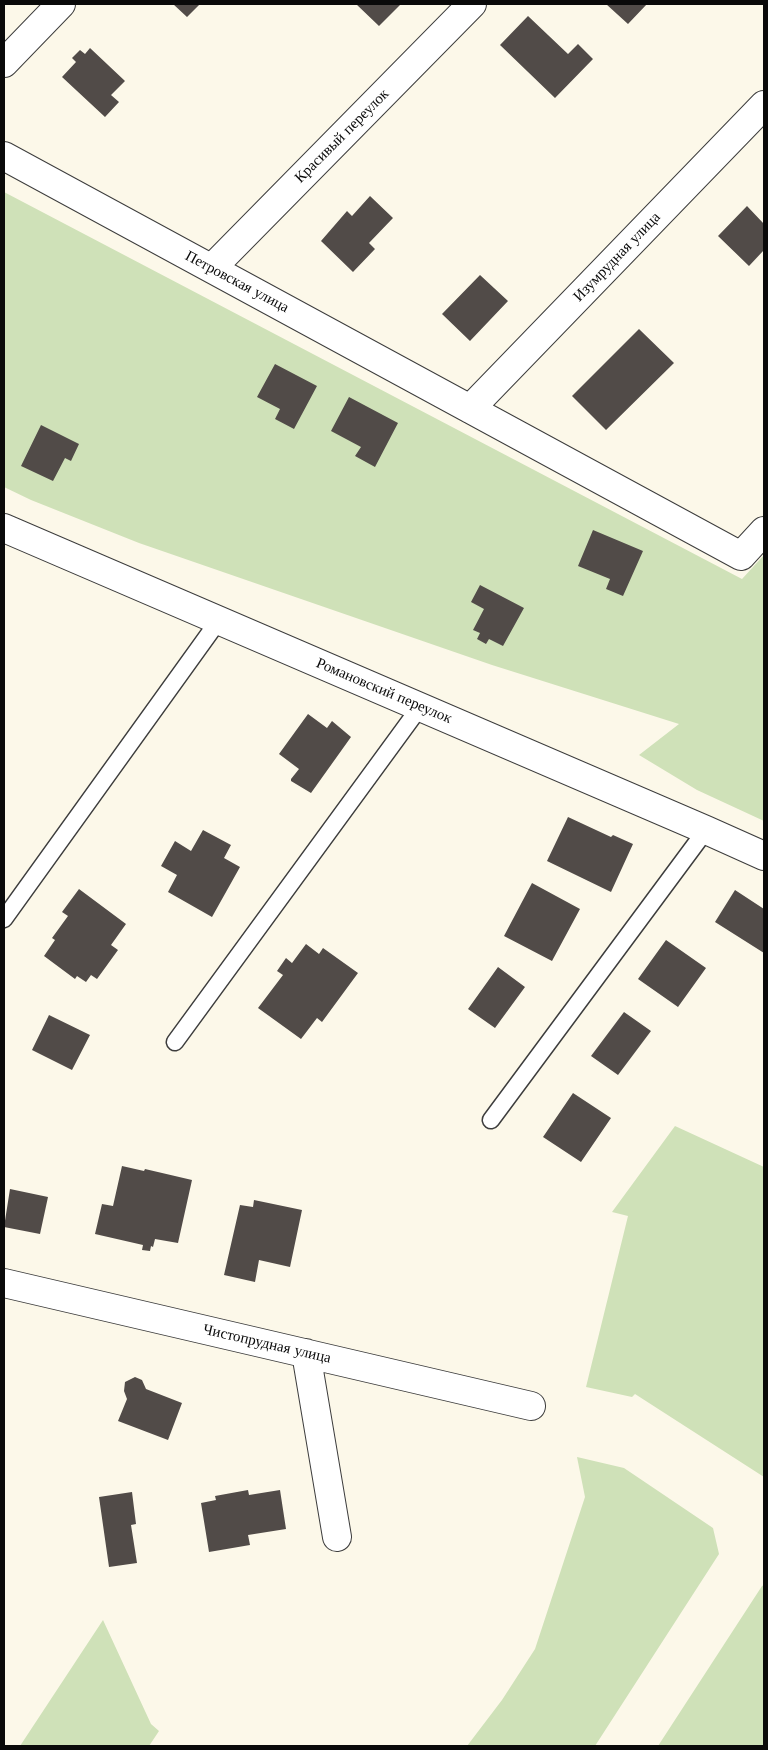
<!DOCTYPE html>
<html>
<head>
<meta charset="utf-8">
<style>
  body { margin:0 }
  #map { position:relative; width:768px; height:1750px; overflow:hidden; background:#fcf8e9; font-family:"Libre Baskerville",serif }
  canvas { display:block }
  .frame { position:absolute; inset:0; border:5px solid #0a0a0a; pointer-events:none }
</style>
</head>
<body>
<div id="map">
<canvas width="768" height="1750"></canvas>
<div class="frame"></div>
</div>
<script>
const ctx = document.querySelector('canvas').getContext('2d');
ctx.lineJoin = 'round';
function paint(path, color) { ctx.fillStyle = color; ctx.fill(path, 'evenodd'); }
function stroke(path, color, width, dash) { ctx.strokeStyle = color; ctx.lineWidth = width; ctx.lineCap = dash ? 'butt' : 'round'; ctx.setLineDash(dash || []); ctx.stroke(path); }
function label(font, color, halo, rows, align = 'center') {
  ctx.font = font + ' "Libre Baskerville",serif'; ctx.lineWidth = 5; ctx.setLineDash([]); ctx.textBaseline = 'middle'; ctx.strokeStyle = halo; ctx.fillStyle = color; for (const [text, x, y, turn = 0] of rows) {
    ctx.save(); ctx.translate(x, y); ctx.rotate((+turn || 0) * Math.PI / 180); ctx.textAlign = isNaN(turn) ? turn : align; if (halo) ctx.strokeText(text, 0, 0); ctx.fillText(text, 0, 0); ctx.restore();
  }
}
paint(new Path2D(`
  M 4,192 L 742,579 L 764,555 L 764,821 L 697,790 L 639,755 L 679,724 L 492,665 L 139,543 L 31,500 L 4,487 Z
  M 675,1126 L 764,1167 L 764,1477 L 635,1394 L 632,1397 L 586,1387 L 628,1216 L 612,1212 Z
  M 577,1457 L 624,1468 L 713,1528 L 719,1554 L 595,1746 L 467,1746 L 502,1700 L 535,1649 L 585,1497 Z
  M 764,1585 L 764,1746 L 658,1746 L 762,1586 Z
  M 103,1620 L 151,1724 L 159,1731 L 149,1746 L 20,1746 Z`), '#cfe1b8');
paint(new Path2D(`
  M 173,4 L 200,4 L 187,17 Z
  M 356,4 L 401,4 L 379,26 Z
  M 606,4 L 647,4 L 628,24 Z
  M 528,16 L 568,54 L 578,44 L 593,59 L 555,98 L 500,45 Z
  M 90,48 L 125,81 L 111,95 L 119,102 L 105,117 L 62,77 L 76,62 L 72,58 L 80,50 L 85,54 Z
  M 370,196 L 393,218 L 369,243 L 375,249 L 353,272 L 321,241 L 347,211 L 352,216 Z
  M 747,206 L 764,224 L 764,250 L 749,266 L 718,236 Z
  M 480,275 L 508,301 L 470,341 L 442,314 Z
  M 639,329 L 674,363 L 606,430 L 572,396 Z
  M 275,364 L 317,386 L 294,429 L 275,419 L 280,409 L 257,397 Z
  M 349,397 L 398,423 L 375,467 L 355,456 L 361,447 L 331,431 Z
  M 41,425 L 79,444 L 71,461 L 65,458 L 53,481 L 21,466 Z
  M 593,530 L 643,551 L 623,596 L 606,589 L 610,579 L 578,566 Z
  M 480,585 L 524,608 L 503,646 L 489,639 L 486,644 L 477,639 L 480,633 L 473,630 L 484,609 L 471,602 Z
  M 308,714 L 327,728 L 332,721 L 351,737 L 311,793 L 291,781 L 291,779 L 299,769 L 279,754 Z
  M 568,817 L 611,837 L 613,835 L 633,844 L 611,892 L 547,861 Z
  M 203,830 L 231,845 L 224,858 L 240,867 L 212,917 L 168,892 L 177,875 L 161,866 L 175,841 L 191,851 Z
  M 532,883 L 580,909 L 552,961 L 504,936 Z
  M 79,889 L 126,924 L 111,945 L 118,950 L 97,979 L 91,975 L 86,982 L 77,976 L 75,979 L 44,956 L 55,940 L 52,938 L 68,916 L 62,912 Z
  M 735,890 L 764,909 L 764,953 L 715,922 Z
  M 666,940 L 706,968 L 678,1007 L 638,979 Z
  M 306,944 L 319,954 L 323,948 L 358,973 L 322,1022 L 317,1018 L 301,1039 L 258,1008 L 283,975 L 277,971 L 286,958 L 292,963 Z
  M 498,967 L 525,987 L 495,1028 L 468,1009 Z
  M 624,1012 L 651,1031 L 618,1075 L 591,1056 Z
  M 49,1015 L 90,1035 L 72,1070 L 32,1050 Z
  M 573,1093 L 611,1118 L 581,1162 L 543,1137 Z
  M 122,1166 L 144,1171 L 145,1169 L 192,1180 L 178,1243 L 155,1239 L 153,1247 L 151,1246 L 150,1251 L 142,1250 L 143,1245 L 95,1234 L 102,1204 L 113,1206 Z
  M 10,1189 L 48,1197 L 40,1234 L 4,1227 Z
  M 254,1200 L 302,1210 L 290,1267 L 259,1260 L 255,1282 L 224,1275 L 240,1205 L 253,1207 Z
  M 135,1377 L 142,1380 L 146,1389 L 182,1403 L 168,1440 L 118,1421 L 127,1399 L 124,1391 L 125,1382 Z
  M 248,1490 L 249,1495 L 280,1490 L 286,1529 L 248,1535 L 250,1545 L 209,1552 L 201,1503 L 216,1500 L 215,1496 Z
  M 132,1492 L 136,1524 L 131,1525 L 137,1563 L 109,1567 L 99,1497 Z`), '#514b48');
const lane = new Path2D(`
  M 4,919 L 219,620
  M 175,1042 L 420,707
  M 491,1120 L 706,830`);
const street = new Path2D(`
  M 4,63 L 61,4
  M 4,156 L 741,556 L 764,531
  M 212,268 L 472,4
  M 470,409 L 764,105
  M 4,528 L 706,830 L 764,856
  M 4,1283 L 531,1406
  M 306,1353 L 337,1537`);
stroke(lane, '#3d3d3d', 19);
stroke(street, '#3d3d3d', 30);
stroke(lane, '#fff', 16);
stroke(street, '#fff', 28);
label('15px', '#0a0a0a', '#fff', [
  ["Красивый переулок",342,136,-45],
  ["Изумрудная улица",617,257,-46],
  ["Петровская улица",237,282,28],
  ["Романовский переулок",384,691,23],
  ["Чистопрудная улица",267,1344,13]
]);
</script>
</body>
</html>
